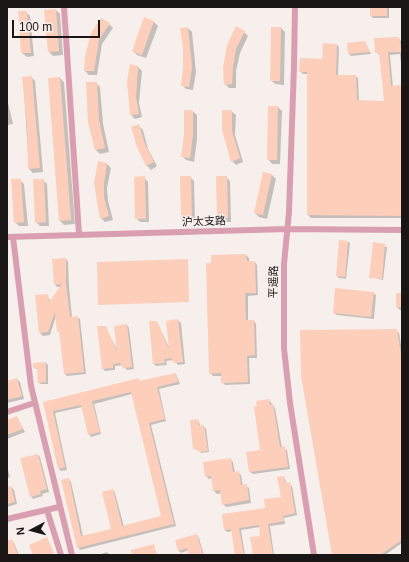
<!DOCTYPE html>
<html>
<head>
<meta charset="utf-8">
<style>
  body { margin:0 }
  #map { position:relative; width:409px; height:562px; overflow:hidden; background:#f7efeb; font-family:Arial,sans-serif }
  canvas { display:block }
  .frame { position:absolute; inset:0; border:8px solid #191615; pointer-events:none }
  .north { position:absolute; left:12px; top:510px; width:40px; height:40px; -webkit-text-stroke:3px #f7efeb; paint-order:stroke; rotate:264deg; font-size:11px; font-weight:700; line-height:16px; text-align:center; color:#191615 }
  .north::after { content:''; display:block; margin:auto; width:14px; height:18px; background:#191615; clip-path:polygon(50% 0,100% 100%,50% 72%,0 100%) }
  .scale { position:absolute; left:12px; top:20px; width:88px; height:18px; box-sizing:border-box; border:2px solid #191615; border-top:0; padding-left:5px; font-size:12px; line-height:14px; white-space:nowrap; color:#191615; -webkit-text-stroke:3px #f7efeb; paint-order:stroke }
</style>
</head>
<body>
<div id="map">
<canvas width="409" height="562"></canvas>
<div class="frame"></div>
<div class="north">N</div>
<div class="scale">100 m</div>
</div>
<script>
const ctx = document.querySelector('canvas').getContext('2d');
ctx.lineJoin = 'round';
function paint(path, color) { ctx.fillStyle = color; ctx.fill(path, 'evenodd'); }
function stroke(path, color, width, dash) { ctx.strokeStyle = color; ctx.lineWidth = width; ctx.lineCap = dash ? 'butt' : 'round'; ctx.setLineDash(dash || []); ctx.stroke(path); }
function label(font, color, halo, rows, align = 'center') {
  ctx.font = font + ' Arial,"Noto Sans SC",sans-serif'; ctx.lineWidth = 3; ctx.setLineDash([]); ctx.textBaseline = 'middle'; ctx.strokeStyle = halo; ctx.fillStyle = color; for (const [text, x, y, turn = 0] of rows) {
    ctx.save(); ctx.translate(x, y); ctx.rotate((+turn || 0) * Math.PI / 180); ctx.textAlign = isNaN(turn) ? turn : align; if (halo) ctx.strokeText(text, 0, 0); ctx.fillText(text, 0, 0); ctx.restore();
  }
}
paint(new Path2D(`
  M 371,7 L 389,7 L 389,18 L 373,18 L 371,16 Z
  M 56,10 L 60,14 L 63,55 L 53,56 L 49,52 Z
  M 26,12 L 30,16 L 34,56 L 27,57 L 22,53 Z
  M 154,22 L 158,26 L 146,58 L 137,55 L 133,51 Z
  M 109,24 L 113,28 L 102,44 L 97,75 L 89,75 L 85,71 L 86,56 Z
  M 188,28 L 192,32 L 196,72 L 193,90 L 186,89 L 182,85 Z
  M 281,28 L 285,32 L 284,85 L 275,84 L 271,80 Z
  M 244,32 L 248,36 L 240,53 L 236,71 L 236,88 L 229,88 L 225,84 L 224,68 Z
  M 398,38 L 402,42 L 402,74 L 400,54 L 390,55 L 393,87 L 402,86 L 402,218 L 311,218 L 308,215 L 308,74 L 303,74 L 300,71 L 323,60 L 337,45 L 339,47 L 338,76 L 355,76 L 358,78 L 359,101 L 385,102 L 380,55 L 376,52 Z
  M 366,44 L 371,54 L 351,56 L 349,54 Z
  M 138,67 L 142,71 L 139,103 L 142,117 L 135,119 L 131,115 Z
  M 23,77 L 31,77 L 35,81 L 43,172 L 33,173 L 29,169 Z
  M 60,78 L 64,82 L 75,224 L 64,225 L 60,221 Z
  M 96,83 L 100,87 L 103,124 L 109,152 L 100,154 L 96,150 Z
  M 7,98 L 13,124 L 7,125 Z
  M 278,107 L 282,111 L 280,164 L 272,164 L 268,159 Z
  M 192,111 L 197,115 L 197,140 L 194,162 L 186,160 L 182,156 Z
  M 231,111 L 236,115 L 235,135 L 243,162 L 236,165 L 232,161 Z
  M 139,126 L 143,130 L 148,149 L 157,166 L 151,170 L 147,166 L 138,147 Z
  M 99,162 L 107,164 L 111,168 L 107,188 L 108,201 L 113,220 L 105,222 L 101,218 Z
  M 264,173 L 272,175 L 276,179 L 267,219 L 259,217 L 255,213 Z
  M 144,177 L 148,182 L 149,222 L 140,222 L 136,218 Z
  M 190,177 L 194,181 L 195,222 L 186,222 L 182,218 Z
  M 226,177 L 230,181 L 231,222 L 222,222 L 218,218 Z
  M 20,180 L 24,184 L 28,226 L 19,226 L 15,222 Z
  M 43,180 L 47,184 L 49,226 L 40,226 L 36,222 Z
  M 348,242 L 350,243 L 346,279 L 339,278 L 337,276 Z
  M 374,244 L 387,247 L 383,280 L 370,277 Z
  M 246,255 L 249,258 L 249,262 L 255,262 L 257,265 L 258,295 L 248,296 L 248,321 L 254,321 L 256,324 L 257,358 L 249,358 L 250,384 L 225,385 L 222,382 L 222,376 L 213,376 L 210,373 Z
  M 66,259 L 68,262 L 69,287 L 72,317 L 77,317 L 80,319 L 86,374 L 67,376 L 65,374 L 61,334 L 58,331 L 56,316 L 50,335 L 43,336 L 40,333 L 36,295 L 47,295 L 51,302 L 61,287 L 57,287 L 55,284 Z
  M 373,293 L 376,295 L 374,319 L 337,315 L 334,313 Z
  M 402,294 L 402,310 L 400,310 L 397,307 Z
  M 178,320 L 181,323 L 185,364 L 178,365 L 174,360 L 166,361 L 167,365 L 156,366 L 154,364 L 157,322 L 169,347 Z
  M 127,325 L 129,328 L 134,369 L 127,370 L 123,365 L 115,366 L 115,370 L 105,371 L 103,369 L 105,327 L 118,351 Z
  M 396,330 L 399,333 L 402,350 L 402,543 L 385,555 L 333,555 Z
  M 46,363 L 48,365 L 48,384 L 41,384 L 39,383 L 38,369 L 34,368 Z
  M 176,374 L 180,384 L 159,389 L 166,421 L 151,425 L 176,526 L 80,550 L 78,547 L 68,479 L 71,482 L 83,536 L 112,530 L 113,490 L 115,493 L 124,527 L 162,517 L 132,394 L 94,404 L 101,434 L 91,437 L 89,434 L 82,407 L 55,413 L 67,470 L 61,471 L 59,469 L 44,403 L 138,379 L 141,382 Z
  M 17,379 L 20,382 L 24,399 L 7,403 L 7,382 Z
  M 269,400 L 275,408 L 282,448 L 287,450 L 290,469 L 253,474 L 250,472 L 248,453 L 262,451 Z
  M 17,417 L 25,432 L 7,439 L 7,421 Z
  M 198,420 L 201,427 L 206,428 L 209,452 L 201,453 L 199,450 L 193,449 Z
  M 38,455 L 40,457 L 49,492 L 42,494 L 43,496 L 33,499 L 31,496 Z
  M 230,459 L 233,462 L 235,473 L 238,472 L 241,475 L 243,486 L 246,486 L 249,488 L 251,503 L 226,507 L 223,504 L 221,493 L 217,494 L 214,491 L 212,478 L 209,479 L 206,476 Z
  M 7,466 L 10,477 L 7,478 Z
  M 284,477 L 287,484 L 292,486 L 297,515 L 284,518 L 285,524 L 270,526 L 274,555 L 254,555 L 261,536 L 260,527 L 241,530 L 245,555 L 236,555 L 232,531 L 227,532 L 225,530 L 266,509 L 282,498 Z
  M 11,487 L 14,490 L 17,504 L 7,507 L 7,488 Z
  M 197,535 L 199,538 L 204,555 L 190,555 L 189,550 L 181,553 L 178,550 Z
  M 12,540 L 14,543 L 19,555 L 7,555 L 7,542 Z
  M 107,552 L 110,555 L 98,555 Z`), '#0003');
paint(new Path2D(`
  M 370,7 L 387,7 L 387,16 L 370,16 Z
  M 56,9 L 59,51 L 48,52 L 44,10 Z
  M 18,11 L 27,11 L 31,53 L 21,53 Z
  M 144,17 L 154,21 L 142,55 L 132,51 Z
  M 101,18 L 110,23 L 99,40 L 94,71 L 84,71 L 85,56 L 91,33 Z
  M 236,26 L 245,31 L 236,49 L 233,67 L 232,84 L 224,85 L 223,68 L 227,45 Z
  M 188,27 L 192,67 L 189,87 L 181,86 L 183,68 L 183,48 L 180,28 Z
  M 271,27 L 281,27 L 280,81 L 270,81 Z
  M 399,37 L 402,52 L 388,52 L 391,86 L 402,85 L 402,216 L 307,215 L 307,72 L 299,72 L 300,58 L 322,59 L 323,43 L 337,44 L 336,75 L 356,75 L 357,100 L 384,101 L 379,53 L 375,53 L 374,38 Z
  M 365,41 L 370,52 L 348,54 L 347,43 Z
  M 130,64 L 138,66 L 136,98 L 139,114 L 130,115 L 127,81 Z
  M 32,76 L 40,168 L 28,169 L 27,126 L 22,77 Z
  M 60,77 L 71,220 L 59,221 L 48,78 Z
  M 86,82 L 97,82 L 99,120 L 105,148 L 95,150 L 88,123 Z
  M 268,106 L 278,106 L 277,160 L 267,160 Z
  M 184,110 L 193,110 L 193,135 L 190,158 L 181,157 L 184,134 Z
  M 222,110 L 232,110 L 232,131 L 240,158 L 231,162 L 222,130 Z
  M 139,124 L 145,144 L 154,162 L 146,166 L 137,147 L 131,127 Z
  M 98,161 L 107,163 L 104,183 L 104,197 L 109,216 L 100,219 L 94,183 Z
  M 263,172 L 272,174 L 263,215 L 254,213 Z
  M 145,176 L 146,219 L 135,219 L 134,177 Z
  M 180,176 L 191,176 L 192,218 L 181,218 Z
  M 216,176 L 227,176 L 228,218 L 217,218 Z
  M 11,179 L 21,179 L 24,222 L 14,223 Z
  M 33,179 L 44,179 L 46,222 L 35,223 Z
  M 339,240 L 348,241 L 345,277 L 336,276 Z
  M 373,242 L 385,244 L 382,279 L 369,278 Z
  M 246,254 L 247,261 L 255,261 L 256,293 L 245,293 L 246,320 L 254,320 L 255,355 L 247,356 L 248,382 L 221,383 L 221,373 L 209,374 L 206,263 L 211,263 L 211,255 Z
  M 66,258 L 66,284 L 70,317 L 78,316 L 84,372 L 64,374 L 59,331 L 57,332 L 55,312 L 48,332 L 39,333 L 35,295 L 48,294 L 49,302 L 62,284 L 54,285 L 52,259 Z
  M 188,259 L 189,302 L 98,305 L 97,262 Z
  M 335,288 L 374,292 L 371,317 L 333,313 Z
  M 396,293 L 402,293 L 402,307 L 396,308 Z
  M 178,319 L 183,362 L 174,363 L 171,358 L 164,359 L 165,363 L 153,364 L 149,321 L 157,321 L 169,349 L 166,321 Z
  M 127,324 L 132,367 L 123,368 L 120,363 L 113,364 L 113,368 L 102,369 L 97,326 L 106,326 L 117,352 L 114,326 Z
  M 397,329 L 402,361 L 402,540 L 380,555 L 332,555 L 301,376 L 300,330 Z
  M 46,362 L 46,382 L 38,383 L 37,368 L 33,368 L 33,363 Z
  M 176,373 L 178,382 L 157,387 L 165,419 L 149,423 L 174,524 L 77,548 L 61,480 L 69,478 L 81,536 L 111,529 L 102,492 L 113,489 L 122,526 L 161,516 L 131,392 L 92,401 L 100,432 L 88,435 L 81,405 L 53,411 L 65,467 L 58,469 L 43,402 L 139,378 L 139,381 Z
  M 17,378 L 22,396 L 7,400 L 7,381 Z
  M 269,399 L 270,405 L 273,404 L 280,447 L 285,446 L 288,467 L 249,472 L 246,452 L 260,450 L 254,407 L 257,406 L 256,401 Z
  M 17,416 L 23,429 L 7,435 L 7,420 Z
  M 198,419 L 199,426 L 204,425 L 208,451 L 198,452 L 198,449 L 193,449 L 190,420 Z
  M 38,454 L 47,489 L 40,491 L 41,494 L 30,497 L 20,458 Z
  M 231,458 L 233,472 L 239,471 L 241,485 L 247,484 L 249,500 L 222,505 L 220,490 L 213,491 L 211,476 L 205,477 L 203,462 Z
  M 284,476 L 285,483 L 290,482 L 295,513 L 283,516 L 284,521 L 268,524 L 273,555 L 253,555 L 250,537 L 260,536 L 259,525 L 239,528 L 244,555 L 235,555 L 231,529 L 224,530 L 222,514 L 265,508 L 264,499 L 281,497 L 277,477 Z
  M 11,486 L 15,502 L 7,504 L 7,487 Z
  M 197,534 L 203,555 L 189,555 L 187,548 L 178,551 L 175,540 Z
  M 47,537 L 54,553 L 49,555 L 33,555 L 29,545 Z
  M 12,539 L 18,555 L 7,555 L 7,541 Z
  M 154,544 L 157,555 L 132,555 L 131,550 Z`), '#fdceba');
stroke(new Path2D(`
  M 64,7 L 79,234
  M 295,7 L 294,66 L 289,212 L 284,264 L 284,348 L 290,403 L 314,555
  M 7,237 L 287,229 L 402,230
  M 13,237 L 31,386 L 72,555
  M 7,412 L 34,403
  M 47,510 L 61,555
  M 7,519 L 59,507`), '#d99fb0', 6);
label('11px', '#191615', '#f7efeb', [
  ["沪太支路",204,222,-2],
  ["平遥路",274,282,-89]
]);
</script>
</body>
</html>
